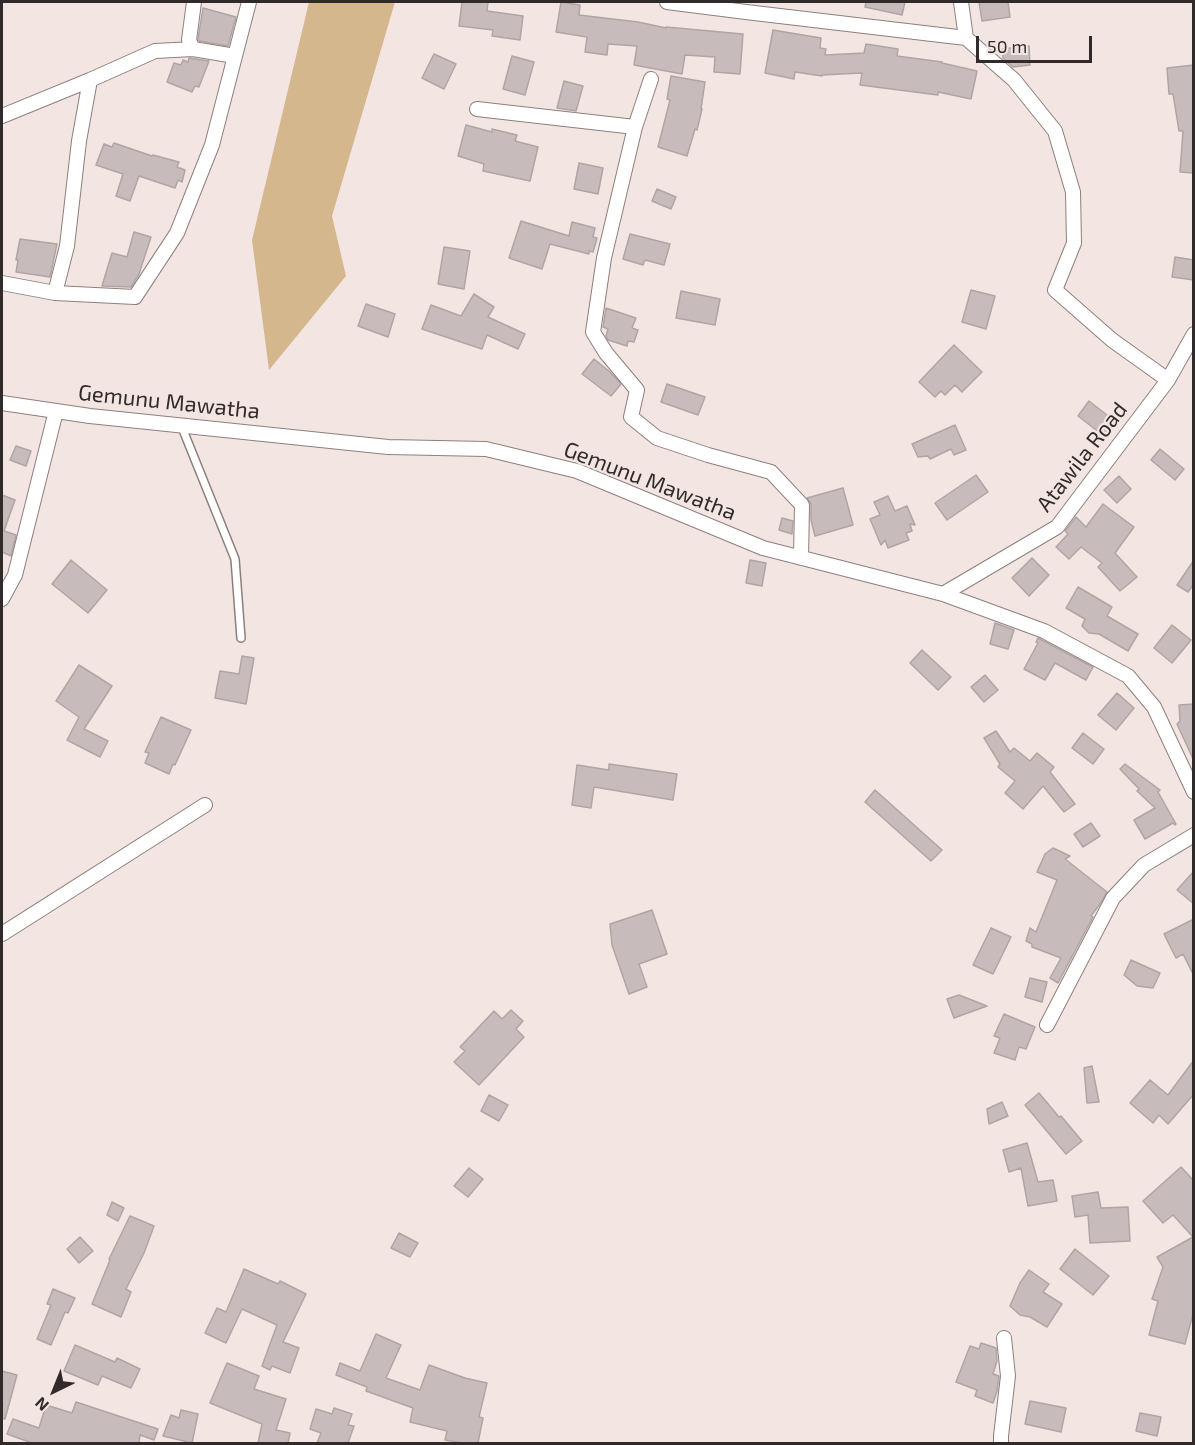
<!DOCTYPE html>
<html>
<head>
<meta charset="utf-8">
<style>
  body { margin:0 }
  #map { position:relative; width:1195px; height:1445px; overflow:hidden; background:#f3e6e2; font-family:"Exo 2",sans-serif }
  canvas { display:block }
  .frame { position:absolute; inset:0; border:3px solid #302b2a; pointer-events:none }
  .north { position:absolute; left:24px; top:1361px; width:60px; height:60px; -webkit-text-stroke:4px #f3e6e2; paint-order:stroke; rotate:223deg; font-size:16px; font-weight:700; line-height:24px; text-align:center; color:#302b2a }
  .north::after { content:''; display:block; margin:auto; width:21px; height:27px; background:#302b2a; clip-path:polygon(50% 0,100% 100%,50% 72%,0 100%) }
  .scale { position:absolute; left:976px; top:36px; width:116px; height:27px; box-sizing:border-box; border:3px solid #302b2a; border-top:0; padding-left:8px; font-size:18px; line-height:21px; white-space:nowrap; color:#302b2a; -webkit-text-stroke:4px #f3e6e2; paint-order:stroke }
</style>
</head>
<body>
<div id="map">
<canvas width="1195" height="1445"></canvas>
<div class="frame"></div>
<div class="north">N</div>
<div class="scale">50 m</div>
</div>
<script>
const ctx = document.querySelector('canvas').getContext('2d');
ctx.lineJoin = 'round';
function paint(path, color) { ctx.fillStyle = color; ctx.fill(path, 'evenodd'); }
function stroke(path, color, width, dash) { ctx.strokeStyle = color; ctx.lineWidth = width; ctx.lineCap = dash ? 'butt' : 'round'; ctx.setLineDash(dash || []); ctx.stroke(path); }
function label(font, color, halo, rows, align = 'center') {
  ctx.font = font + ' "Exo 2",sans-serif'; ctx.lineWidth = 4.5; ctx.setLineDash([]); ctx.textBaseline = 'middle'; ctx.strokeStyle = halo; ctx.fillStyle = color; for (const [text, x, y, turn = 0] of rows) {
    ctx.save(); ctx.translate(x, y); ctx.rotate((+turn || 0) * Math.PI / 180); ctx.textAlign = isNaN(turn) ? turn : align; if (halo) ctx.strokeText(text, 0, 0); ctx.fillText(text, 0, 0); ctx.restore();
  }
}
paint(new Path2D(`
  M 309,2 L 395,2 L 332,216 L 346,276 L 269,370 L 252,240 Z`), '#d5b78d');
const building = new Path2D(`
  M 462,2 L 488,2 L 487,11 L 523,16 L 520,40 L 492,36 L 493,30 L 459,26 Z
  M 561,2 L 580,5 L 579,15 L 638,22 L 666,28 L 666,27 L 743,34 L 740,74 L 714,72 L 715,57 L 685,55 L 682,74 L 634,65 L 637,46 L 608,44 L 607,55 L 585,52 L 587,37 L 556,32 Z
  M 866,2 L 905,2 L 902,15 L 865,7 Z
  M 979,2 L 1008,2 L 1010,17 L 982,21 Z
  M 203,8 L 236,17 L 228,46 L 199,41 L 198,39 Z
  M 773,30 L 821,38 L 820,48 L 826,49 L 825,55 L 864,53 L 866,44 L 898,49 L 897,56 L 942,62 L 942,63 L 977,71 L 971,99 L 938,92 L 938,95 L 860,85 L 862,73 L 822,75 L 822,76 L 795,72 L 794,79 L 765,73 Z
  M 1029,46 L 1030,65 L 1013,67 L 1003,58 L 1002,49 Z
  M 434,54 L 456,64 L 444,89 L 422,78 Z
  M 512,56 L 534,62 L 525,95 L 503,89 Z
  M 189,58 L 209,61 L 199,87 L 195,86 L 192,92 L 167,82 L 174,63 L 181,65 L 183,60 L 188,62 Z
  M 1194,65 L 1194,173 L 1180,172 L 1183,131 L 1179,131 L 1173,94 L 1169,94 L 1167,68 Z
  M 671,76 L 705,82 L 701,109 L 702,109 L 697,130 L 695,129 L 687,156 L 658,147 L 670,100 L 667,99 Z
  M 564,81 L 583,86 L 576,111 L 557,108 Z
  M 466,125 L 492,132 L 492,129 L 517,135 L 515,141 L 538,147 L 530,181 L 483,171 L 484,164 L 458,156 Z
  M 114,143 L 152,156 L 153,155 L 179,162 L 177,167 L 185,170 L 182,182 L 178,180 L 175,188 L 139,176 L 130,201 L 116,196 L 123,174 L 96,165 L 104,144 L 112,147 Z
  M 579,163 L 603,168 L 598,194 L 574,189 Z
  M 657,189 L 676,197 L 671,209 L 652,201 Z
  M 521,221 L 569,236 L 572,222 L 595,228 L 593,237 L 597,238 L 593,252 L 589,251 L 589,254 L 550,244 L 542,269 L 509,258 Z
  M 134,232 L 151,237 L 139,274 L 131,287 L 102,286 L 112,253 L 127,257 Z
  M 630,234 L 670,244 L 664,265 L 645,260 L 643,265 L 623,259 Z
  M 20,239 L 57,244 L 50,277 L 16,272 L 18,260 L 16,260 Z
  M 444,247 L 470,251 L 464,289 L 438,284 Z
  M 1175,257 L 1194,260 L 1194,280 L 1172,277 Z
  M 971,290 L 995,296 L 986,329 L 962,322 Z
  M 681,291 L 720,299 L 715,325 L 676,318 Z
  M 474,294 L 494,307 L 488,317 L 525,334 L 518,349 L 487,335 L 482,349 L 422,329 L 431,305 L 461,316 Z
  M 366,304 L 395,314 L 388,337 L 358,326 Z
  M 606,308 L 636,318 L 632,328 L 638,330 L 634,342 L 628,341 L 627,346 L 608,340 L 606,336 L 608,329 L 603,327 Z
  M 954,345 L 982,372 L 962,392 L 955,385 L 945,395 L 941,391 L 935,397 L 919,382 Z
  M 594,359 L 610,372 L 621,384 L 611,396 L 582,374 Z
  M 667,384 L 705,397 L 698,415 L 661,402 Z
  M 1089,401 L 1116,422 L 1105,437 L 1078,416 Z
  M 955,425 L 966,450 L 954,455 L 951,449 L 930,459 L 928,456 L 918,457 L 912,444 Z
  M 16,446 L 31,451 L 26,466 L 10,460 Z
  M 1160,449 L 1184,469 L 1175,480 L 1151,460 Z
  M 976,475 L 988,492 L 947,520 L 935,503 Z
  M 1119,476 L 1131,489 L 1117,503 L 1104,490 Z
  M 843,488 L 853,525 L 815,536 L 811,520 L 811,504 L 807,498 Z
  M 2,495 L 15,500 L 4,531 L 16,535 L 11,556 L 2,552 Z
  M 888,496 L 895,511 L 907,506 L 915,525 L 910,524 L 912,531 L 906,533 L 909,540 L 888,548 L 885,540 L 881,545 L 870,519 L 880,515 L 874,502 Z
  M 1103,504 L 1134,527 L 1115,553 L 1137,577 L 1120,591 L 1098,567 L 1102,563 L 1081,547 L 1069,559 L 1056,547 L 1068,534 L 1065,531 L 1076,517 L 1086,527 Z
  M 782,518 L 793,521 L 792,534 L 779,530 Z
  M 1032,558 L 1049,575 L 1029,596 L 1012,578 Z
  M 71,560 L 107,590 L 88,613 L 52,584 Z
  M 750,560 L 766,563 L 762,586 L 746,583 Z
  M 1194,560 L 1194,584 L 1188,592 L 1177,585 Z
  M 1078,587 L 1112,607 L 1107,616 L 1138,634 L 1128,651 L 1099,634 L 1089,633 L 1082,626 L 1085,619 L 1066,608 Z
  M 995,623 L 1014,630 L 1008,649 L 990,644 Z
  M 1172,625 L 1191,640 L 1172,663 L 1154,648 Z
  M 1038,638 L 1093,667 L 1086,680 L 1055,663 L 1045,680 L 1024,669 L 1038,643 L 1036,642 Z
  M 922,650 L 951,677 L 938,690 L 910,663 Z
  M 242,656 L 254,658 L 246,704 L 215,698 L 220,671 L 239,674 Z
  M 79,665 L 112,686 L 84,729 L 108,741 L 100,757 L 67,740 L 79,717 L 56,701 Z
  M 985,675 L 998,690 L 984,702 L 971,687 Z
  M 1117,693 L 1134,708 L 1116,730 L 1098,715 Z
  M 1194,704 L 1194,761 L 1177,724 L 1180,721 L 1179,705 Z
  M 161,717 L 191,730 L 175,765 L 173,764 L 169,774 L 145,763 L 149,753 L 145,752 Z
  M 996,731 L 1010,752 L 1014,748 L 1030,761 L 1037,753 L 1054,767 L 1050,772 L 1075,804 L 1064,812 L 1043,786 L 1023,809 L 1005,793 L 1015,781 L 998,767 L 1000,764 L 984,738 Z
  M 1083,733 L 1104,749 L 1093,764 L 1072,748 Z
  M 609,764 L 677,774 L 673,800 L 594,787 L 591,808 L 572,805 L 577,765 L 609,770 Z
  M 1125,764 L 1160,790 L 1158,792 L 1176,824 L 1175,825 L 1173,823 L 1145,839 L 1134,820 L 1155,808 L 1137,791 L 1139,789 L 1120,769 Z
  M 875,790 L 942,850 L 931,861 L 865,802 Z
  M 1091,823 L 1100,836 L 1083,847 L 1074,834 Z
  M 1053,848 L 1070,856 L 1065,859 L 1107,892 L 1100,904 L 1091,916 L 1093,917 L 1058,983 L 1050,978 L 1061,958 L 1032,947 L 1032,944 L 1026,941 L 1030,928 L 1036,932 L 1057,880 L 1037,872 L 1045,854 Z
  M 1194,871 L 1194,904 L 1177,890 Z
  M 652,910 L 667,954 L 639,964 L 647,987 L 629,994 L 612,945 L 610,924 Z
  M 1194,919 L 1194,976 L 1183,954 L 1176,958 L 1164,934 Z
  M 991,928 L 1011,937 L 993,974 L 973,965 Z
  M 1131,960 L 1160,973 L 1153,988 L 1137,986 L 1124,975 Z
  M 1030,978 L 1047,982 L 1042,1002 L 1025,997 Z
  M 959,995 L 987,1006 L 954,1018 L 947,999 Z
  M 511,1010 L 523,1021 L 516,1029 L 524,1037 L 479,1085 L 454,1062 L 465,1051 L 460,1047 L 494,1011 L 502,1019 Z
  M 1004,1014 L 1035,1027 L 1026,1049 L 1019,1047 L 1015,1060 L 994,1053 L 1000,1038 L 994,1036 Z
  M 1194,1060 L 1194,1094 L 1168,1124 L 1159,1115 L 1153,1123 L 1130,1103 L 1150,1080 L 1168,1095 Z
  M 1092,1066 L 1099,1102 L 1087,1103 L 1084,1068 Z
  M 1039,1093 L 1059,1117 L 1061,1116 L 1082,1141 L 1066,1154 L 1025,1105 Z
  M 489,1095 L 508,1105 L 499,1121 L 481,1111 Z
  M 1002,1102 L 1008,1116 L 989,1124 L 987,1109 Z
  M 1027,1143 L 1038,1182 L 1053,1180 L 1057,1201 L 1028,1206 L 1021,1168 L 1009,1172 L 1003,1150 Z
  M 1181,1167 L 1194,1181 L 1194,1310 L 1185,1344 L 1149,1335 L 1158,1301 L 1152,1299 L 1163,1267 L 1157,1257 L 1193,1237 L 1173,1215 L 1163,1223 L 1143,1201 Z
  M 469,1168 L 483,1179 L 468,1197 L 454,1186 Z
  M 1098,1192 L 1101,1208 L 1128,1207 L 1130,1241 L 1090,1243 L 1088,1215 L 1075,1217 L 1072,1196 Z
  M 112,1202 L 124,1208 L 118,1221 L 107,1215 Z
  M 130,1216 L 154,1226 L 144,1253 L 126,1289 L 131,1292 L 121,1317 L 92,1304 L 110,1260 L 109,1259 Z
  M 399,1233 L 418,1243 L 410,1257 L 391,1248 Z
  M 80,1237 L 93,1251 L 79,1263 L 67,1249 Z
  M 1075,1249 L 1109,1276 L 1093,1295 L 1060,1269 Z
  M 244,1269 L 278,1284 L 280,1281 L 306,1294 L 283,1342 L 299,1348 L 290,1373 L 272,1366 L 270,1370 L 262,1366 L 277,1325 L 242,1309 L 226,1343 L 205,1333 L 217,1308 L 226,1312 Z
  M 1029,1270 L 1049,1284 L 1043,1292 L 1062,1304 L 1047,1327 L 1030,1317 L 1020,1315 L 1010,1306 L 1020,1283 Z
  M 53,1289 L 75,1298 L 68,1313 L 65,1312 L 51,1345 L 37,1339 L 51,1305 L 47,1304 Z
  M 376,1334 L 401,1345 L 386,1378 L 420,1390 L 429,1365 L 465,1378 L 487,1383 L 479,1417 L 483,1418 L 478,1443 L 462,1443 L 445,1440 L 447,1431 L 410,1422 L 413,1408 L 366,1391 L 367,1387 L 336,1375 L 340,1363 L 360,1371 Z
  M 981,1343 L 996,1348 L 997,1361 L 993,1374 L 999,1376 L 997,1391 L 993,1403 L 975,1396 L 977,1390 L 956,1382 L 970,1346 L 979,1349 Z
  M 75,1345 L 115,1362 L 117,1358 L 140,1369 L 131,1388 L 102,1376 L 98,1385 L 64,1371 Z
  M 227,1363 L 259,1376 L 254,1389 L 286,1399 L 276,1430 L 290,1433 L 288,1443 L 258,1443 L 262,1424 L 210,1403 Z
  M 2,1371 L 17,1375 L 5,1419 L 2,1418 Z
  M 1030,1401 L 1066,1408 L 1061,1432 L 1025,1424 Z
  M 76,1402 L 158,1429 L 154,1440 L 140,1435 L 139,1443 L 32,1443 L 7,1434 L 13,1419 L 39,1428 L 46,1405 L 72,1413 Z
  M 334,1408 L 352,1414 L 348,1425 L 354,1426 L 348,1443 L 317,1443 L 321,1433 L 310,1429 L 316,1409 L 332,1414 Z
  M 181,1410 L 198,1414 L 192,1443 L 163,1436 L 171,1415 L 179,1418 Z
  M 1140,1413 L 1161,1417 L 1157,1436 L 1136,1431 Z`);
paint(building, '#c8bbbc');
stroke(building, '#b1a4a4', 1.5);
const lane = new Path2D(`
  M 181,425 L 235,559 L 241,638`);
const street = new Path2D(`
  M 194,2 L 189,40 L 193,49 L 235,56
  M 667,2 L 746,12 L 966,38
  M 961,2 L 966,38 L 1014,80 L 1055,131 L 1073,192 L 1074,243 L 1055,290 L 1112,340 L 1168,380
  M 651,79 L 635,127 L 604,258 L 593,332 L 606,353 L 637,390 L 631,417 L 657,438 L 708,455 L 771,472 L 802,505 L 801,558
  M 477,109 L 635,127
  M 2,116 L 90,80 L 155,51 L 193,49
  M 2,283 L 55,293 L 135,297 L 177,233 L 212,145 L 249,2
  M 55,293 L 67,246 L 79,141 L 90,80
  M 2,403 L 90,416 L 388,447 L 486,449 L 577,471 L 763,548 L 943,594 L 1044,631 L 1128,676 L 1154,707 L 1194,792
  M 943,594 L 1057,527 L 1168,380 L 1194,334
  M 2,599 L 15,575 L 56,411
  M 2,934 L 205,805
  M 1047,1025 L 1113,898 L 1144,865 L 1194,835
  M 1001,1444 L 1001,1436 L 1008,1376 L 1004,1338`);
stroke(lane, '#8c807d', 10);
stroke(street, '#8c807d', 16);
stroke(lane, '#fff', 7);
stroke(street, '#fff', 14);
label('22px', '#302b2a', '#f3e6e2', [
  ["Gemunu Mawatha",169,402,6],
  ["Atawila Road",1082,457,-52],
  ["Gemunu Mawatha",650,481,21]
]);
</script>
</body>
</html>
